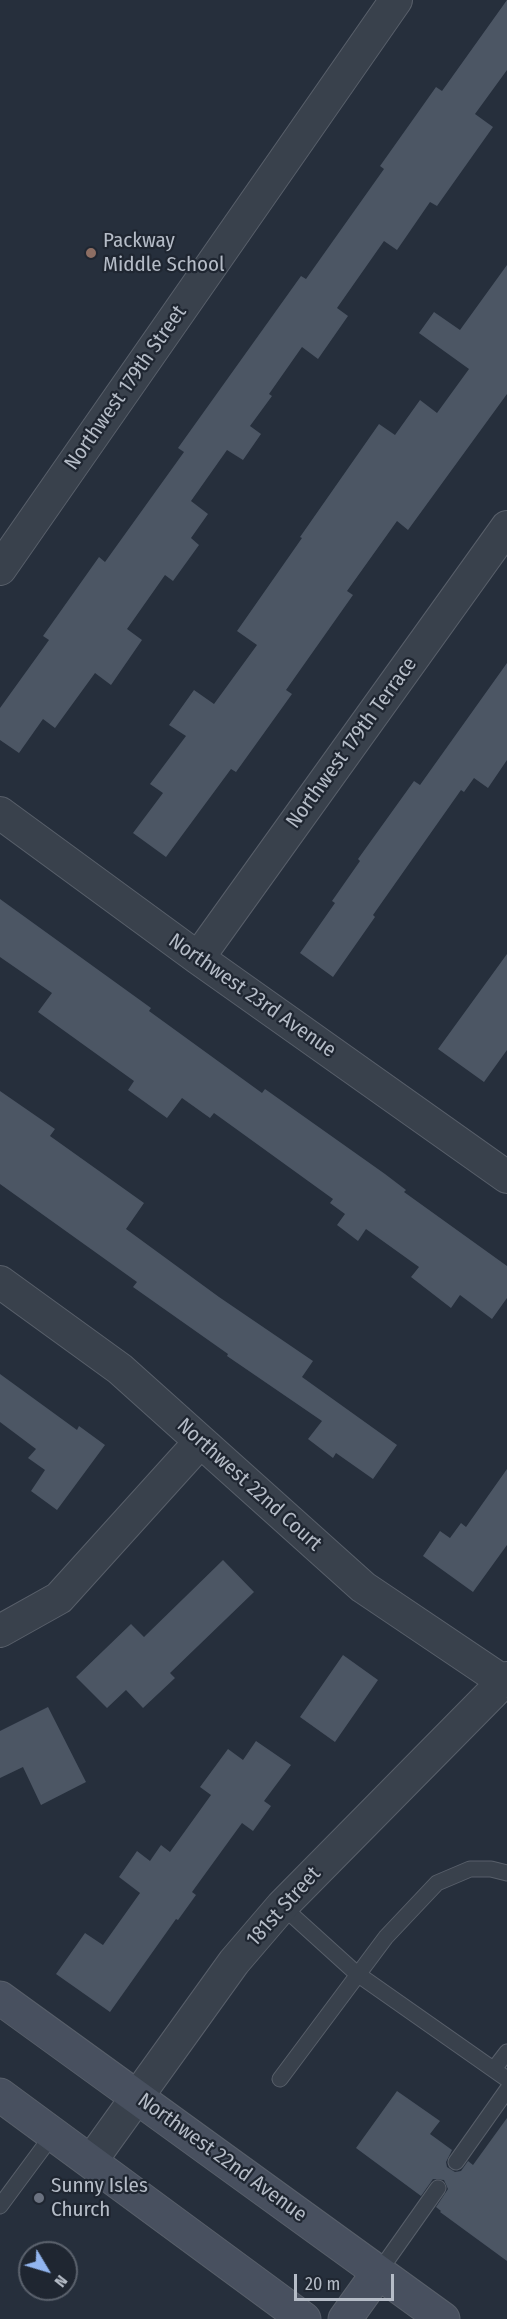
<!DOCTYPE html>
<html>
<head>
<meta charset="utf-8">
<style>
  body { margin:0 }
  #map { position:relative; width:507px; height:2319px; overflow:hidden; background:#262f3c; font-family:"Fira Sans Condensed",sans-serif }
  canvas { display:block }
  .north { position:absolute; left:18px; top:2241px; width:60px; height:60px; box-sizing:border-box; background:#1f2631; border:2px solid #5b626d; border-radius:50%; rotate:128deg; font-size:16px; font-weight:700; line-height:24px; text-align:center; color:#b5bcc7 }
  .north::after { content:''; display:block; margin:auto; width:21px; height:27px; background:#92b5ef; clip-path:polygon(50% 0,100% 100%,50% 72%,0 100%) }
  .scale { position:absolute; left:294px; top:2274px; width:100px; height:27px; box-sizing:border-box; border:3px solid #b5bcc7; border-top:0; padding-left:8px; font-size:18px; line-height:21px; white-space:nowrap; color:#b5bcc7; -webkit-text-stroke:4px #1f2631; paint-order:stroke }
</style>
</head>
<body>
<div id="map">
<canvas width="507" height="2319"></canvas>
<div class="north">N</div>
<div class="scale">20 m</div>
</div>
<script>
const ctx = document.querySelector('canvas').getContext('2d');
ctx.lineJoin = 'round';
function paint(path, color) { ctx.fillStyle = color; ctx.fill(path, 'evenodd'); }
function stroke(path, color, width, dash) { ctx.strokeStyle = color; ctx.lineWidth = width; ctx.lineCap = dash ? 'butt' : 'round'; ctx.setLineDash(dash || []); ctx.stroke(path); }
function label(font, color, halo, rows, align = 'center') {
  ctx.font = font + ' "Fira Sans Condensed",sans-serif'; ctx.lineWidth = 4.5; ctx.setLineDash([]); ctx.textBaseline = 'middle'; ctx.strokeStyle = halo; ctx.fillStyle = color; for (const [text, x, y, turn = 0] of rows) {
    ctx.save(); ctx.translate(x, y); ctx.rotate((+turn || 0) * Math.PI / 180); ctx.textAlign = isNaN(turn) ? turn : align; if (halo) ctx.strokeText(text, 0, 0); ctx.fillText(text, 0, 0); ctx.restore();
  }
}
paint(new Path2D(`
  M 507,0 L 507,70 L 475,114 L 493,127 L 437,206 L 430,202 L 397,250 L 384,241 L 337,308 L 348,316 L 318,359 L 302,347 L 269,394 L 272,396 L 250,426 L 261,434 L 243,460 L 227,450 L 191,501 L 208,514 L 191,538 L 199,545 L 173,581 L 165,575 L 127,629 L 142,640 L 111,685 L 95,673 L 55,728 L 43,719 L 19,753 L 0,740 L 0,708 L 49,640 L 43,636 L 99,557 L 105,562 L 184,452 L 178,448 L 301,276 L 306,279 L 384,169 L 380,166 L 436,87 L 442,91 Z
  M 507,265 L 507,394 L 408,530 L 397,521 L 347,591 L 353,595 L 286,690 L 292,694 L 236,772 L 231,769 L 166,857 L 133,833 L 163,793 L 150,784 L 186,736 L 169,725 L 194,690 L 214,704 L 257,645 L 237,631 L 302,538 L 300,537 L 379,424 L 395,435 L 420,400 L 437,413 L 469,369 L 419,333 L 434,312 L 460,330 Z
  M 507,663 L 507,760 L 488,788 L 474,778 L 464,792 L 461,790 L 373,915 L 375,917 L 333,977 L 300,953 L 335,903 L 332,901 L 360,861 L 358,859 L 414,781 L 420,785 Z
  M 0,899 L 151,1008 L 149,1011 L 262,1093 L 265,1089 L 385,1174 L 406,1190 L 404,1192 L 507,1266 L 507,1298 L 492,1319 L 460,1295 L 451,1308 L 411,1277 L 419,1267 L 366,1229 L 358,1241 L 337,1225 L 345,1214 L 330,1203 L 333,1199 L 214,1113 L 210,1118 L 182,1098 L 167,1118 L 128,1090 L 134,1081 L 38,1012 L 52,993 L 0,957 Z
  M 507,954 L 507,1050 L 484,1082 L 438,1049 Z
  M 0,1091 L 55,1129 L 50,1136 L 144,1203 L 126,1229 L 219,1297 L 313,1361 L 302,1377 L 397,1445 L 373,1479 L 336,1453 L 333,1458 L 308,1439 L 322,1421 L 227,1356 L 228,1354 L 133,1287 L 137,1282 L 0,1184 Z
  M 0,1374 L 77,1430 L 79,1426 L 105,1445 L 57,1510 L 31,1491 L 45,1470 L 28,1458 L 36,1449 L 0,1422 Z
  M 507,1469 L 507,1545 L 473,1592 L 423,1556 L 440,1531 L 450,1538 L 461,1523 L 466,1527 Z
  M 223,1560 L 254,1592 L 170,1673 L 175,1678 L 143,1708 L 126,1690 L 107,1708 L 76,1677 L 131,1624 L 144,1637 Z
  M 343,1655 L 378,1680 L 335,1742 L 300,1717 Z
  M 48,1707 L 86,1782 L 41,1805 L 23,1767 L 0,1778 L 0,1731 Z
  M 256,1741 L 291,1765 L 264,1801 L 271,1806 L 253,1831 L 242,1823 L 192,1892 L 196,1895 L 178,1920 L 176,1919 L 110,2012 L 56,1974 L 85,1933 L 103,1945 L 140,1893 L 119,1877 L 137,1851 L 150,1861 L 161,1845 L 170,1852 L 211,1795 L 200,1787 L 228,1749 L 243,1760 Z
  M 397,2091 L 440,2121 L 430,2134 L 452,2150 L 446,2162 L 447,2167 L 455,2172 L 461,2171 L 468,2161 L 473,2165 L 507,2118 L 507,2261 L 440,2212 L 441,2211 L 436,2207 L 448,2189 L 444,2180 L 433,2179 L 421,2196 L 356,2148 Z`), '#4c5664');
const service = new Path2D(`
  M 282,1906 L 356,1973 L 507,2079
  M 494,2069 L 507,2052
  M 280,2079 L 386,1937 L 437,1883 L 470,1869 L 491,1869 L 507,1873
  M 456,2162 L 507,2090
  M 0,2206 L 54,2133
  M 378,2273 L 438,2188`);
const minor = new Path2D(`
  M 0,569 L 396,0
  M 0,813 L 198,958 L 507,1177
  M 198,958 L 507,527
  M 0,1282 L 120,1369 L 363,1587 L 504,1682
  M 0,1631 L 59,1598 L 200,1442
  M 91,2161 L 234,1962 L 282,1906 L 507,1678`);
const secondary = new Path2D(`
  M 0,1998 L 443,2319
  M 0,2095 L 304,2319
  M 345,2319 L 378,2273`);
stroke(service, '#585f6a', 17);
stroke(minor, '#585f6a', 34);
stroke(secondary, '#585f6a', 35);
stroke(service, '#39414c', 15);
stroke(minor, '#39414c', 32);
stroke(secondary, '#48505f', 33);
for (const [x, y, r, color] of [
  [91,253,6,"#8d6e63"],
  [39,2198,6,"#6b7280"]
]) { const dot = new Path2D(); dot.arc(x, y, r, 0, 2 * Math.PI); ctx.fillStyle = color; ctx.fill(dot); stroke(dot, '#1f2631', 2); }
label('21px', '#b5bcc7', '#1f2631', [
  ["Packway",103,241],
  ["Middle School",103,265],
  ["Sunny Isles",51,2186],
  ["Church",51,2210]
], 'left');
label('21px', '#b5bcc7', '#1f2631', [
  ["Northwest 179th Street",126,388,-55],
  ["Northwest 179th Terrace",352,743,-54],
  ["Northwest 23rd Avenue",252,996,35],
  ["Northwest 22nd Court",249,1485,42],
  ["181st Street",284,1907,-48],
  ["Northwest 22nd Avenue",222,2158,36]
]);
</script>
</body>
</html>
